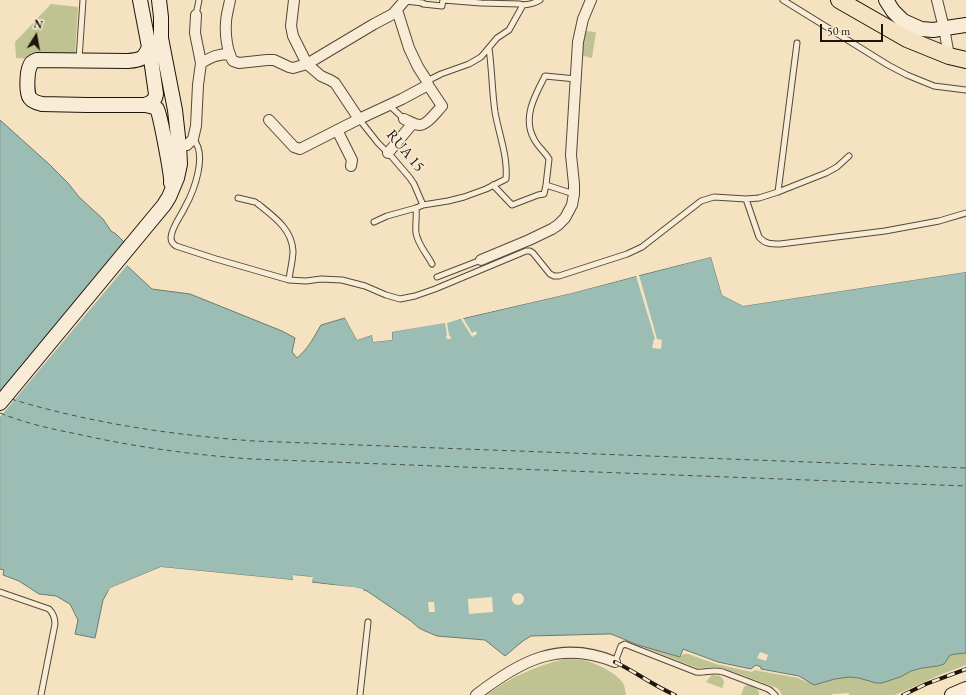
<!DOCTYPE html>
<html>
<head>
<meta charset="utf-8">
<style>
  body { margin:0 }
  #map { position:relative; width:966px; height:695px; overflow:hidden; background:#f5e2c1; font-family:"EB Garamond",serif }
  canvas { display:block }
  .north { position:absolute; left:16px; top:16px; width:40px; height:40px; -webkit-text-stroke:3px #f8ecd7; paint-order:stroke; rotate:11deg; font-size:11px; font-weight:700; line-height:16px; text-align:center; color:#1e150a }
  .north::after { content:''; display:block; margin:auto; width:14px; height:18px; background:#1e150a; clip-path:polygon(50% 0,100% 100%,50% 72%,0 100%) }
  .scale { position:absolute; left:820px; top:24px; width:63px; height:18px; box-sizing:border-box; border:2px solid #1e150a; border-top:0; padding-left:5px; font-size:12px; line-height:14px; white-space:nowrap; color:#1e150a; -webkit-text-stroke:3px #f8ecd7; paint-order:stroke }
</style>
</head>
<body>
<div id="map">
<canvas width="966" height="695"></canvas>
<div class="north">N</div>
<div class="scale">50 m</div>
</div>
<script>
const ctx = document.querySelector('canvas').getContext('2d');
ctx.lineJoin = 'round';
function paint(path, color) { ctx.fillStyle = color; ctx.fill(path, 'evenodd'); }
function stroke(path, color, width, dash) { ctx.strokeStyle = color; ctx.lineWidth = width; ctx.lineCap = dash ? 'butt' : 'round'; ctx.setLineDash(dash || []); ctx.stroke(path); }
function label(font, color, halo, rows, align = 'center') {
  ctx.font = font + ' "EB Garamond",serif'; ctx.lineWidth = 3; ctx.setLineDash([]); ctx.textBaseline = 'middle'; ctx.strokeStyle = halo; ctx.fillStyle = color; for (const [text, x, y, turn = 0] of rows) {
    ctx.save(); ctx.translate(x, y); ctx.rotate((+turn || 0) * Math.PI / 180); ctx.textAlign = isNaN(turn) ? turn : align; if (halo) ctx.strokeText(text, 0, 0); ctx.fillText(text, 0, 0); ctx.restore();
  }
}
paint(new Path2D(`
  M 51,4 L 78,7 L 75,54 L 29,59 L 16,58 L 15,42 Z
  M 584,31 L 596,32 L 592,58 L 580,55 L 581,43 L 583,43 Z
  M 638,645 L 680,657 L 684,654 L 688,654 L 716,664 L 752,672 L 754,670 L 798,678 L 809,683 L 799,676 L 911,671 L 922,668 L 938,666 L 944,664 L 950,655 L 956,654 L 966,653 L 966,665 L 942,674 L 895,695 L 849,695 L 849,693 L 832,694 L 832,695 L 782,695 L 780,691 L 777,688 L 723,668 L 716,667 L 697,668 Z
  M 565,659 C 572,659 578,659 584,660 C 595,663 617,673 623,683 C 625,686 625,691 626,695 L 487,695 C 510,677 536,666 565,659 Z
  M 712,675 L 720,676 L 723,679 L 724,683 L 722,688 L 706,682 L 710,677 Z
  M 747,685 C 753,686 760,688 759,695 L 741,695 L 744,687 Z`), '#bec391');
const water = new Path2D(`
  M 0,120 L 50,165 L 68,183 L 79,197 L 103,219 L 111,231 L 116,234 L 128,246 L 124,263 L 152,289 L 190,294 L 282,331 L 295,338 L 292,352 L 297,358 C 308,349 314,337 321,325 L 345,318 L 357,340 L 372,335 L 373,342 L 392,340 L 392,332 L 461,319 L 572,293 L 711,257 L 722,295 L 743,306 L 966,272 L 966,653 L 956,654 L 950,655 L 944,664 L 938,666 L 922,668 L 911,671 L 900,677 L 882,683 L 876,683 L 859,678 L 849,677 L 835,679 L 814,685 L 799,676 L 761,669 L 761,667 L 756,665 L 751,669 L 718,662 L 683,649 L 680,657 L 638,645 L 611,634 L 607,634 L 531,636 C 521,641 514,649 505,656 L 485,640 L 437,636 L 425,631 L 419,628 L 411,621 L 367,591 L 358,588 L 312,582 L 312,577 L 294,575 L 293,580 L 161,567 L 110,588 L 103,600 L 95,638 L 75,634 L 78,620 L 70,604 L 56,596 L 39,594 L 19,581 L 3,575 L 4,570 L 0,569 Z`);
paint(water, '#9cbdb4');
stroke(water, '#6a7a70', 1);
paint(new Path2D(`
  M 126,241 L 130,246 L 126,262 L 128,264 L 0,417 L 0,392 Z
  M 711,255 L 713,256 L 723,294 L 744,304 L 966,270 L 966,272 L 743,306 L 722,295 L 711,257 L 639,275 L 657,339 L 662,340 L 661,349 L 652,348 L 654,339 L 655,339 L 636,276 L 572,293 L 463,318 L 472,333 L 476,331 L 477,334 L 472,337 L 461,319 L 447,323 L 449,335 L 451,337 L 450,339 L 447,339 L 446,336 L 447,335 L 445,323 L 392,332 L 392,340 L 373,342 L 372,335 L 357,340 L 345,318 L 347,317 L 358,337 L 372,333 L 374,334 L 375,340 L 390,338 L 390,332 L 392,330 L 460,318 L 571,291 L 636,274 Z
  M 161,567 L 293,580 L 293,575 L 313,577 L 312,583 L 354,587 L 363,589 L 363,592 L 354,589 L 312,584 L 310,583 L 311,579 L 295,577 L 295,581 L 293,582 L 161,569 L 112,590 L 109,595 L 107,594 L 110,588 Z
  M512 599a6 6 0 1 1 12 0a6 6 0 1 1-12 0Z
  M 492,597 L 493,612 L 469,614 L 468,599 Z
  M 428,602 L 434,602 L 435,612 L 429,612 Z
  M 760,652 L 768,655 L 766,661 L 757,658 Z`), '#f5e2c1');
stroke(new Path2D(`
  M 11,399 C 90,423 172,435 254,441 L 966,468
  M 0,413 C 25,423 51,429 77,434 C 135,447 193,455 252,459 L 966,486`), '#4a5046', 1, [5, 4]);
const lane = new Path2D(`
  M 783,0 L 888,65 L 907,75 L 934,86 L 966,90
  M 405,1 L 423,3 L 423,4 L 442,6 L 443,0 L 481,3 L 520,4 C 526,6 535,3 540,0
  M 196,15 L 199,0
  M 79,59 L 83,0
  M 427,81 L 441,74 L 469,64 L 481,57 L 497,38 L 509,30 L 523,5
  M 389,105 L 404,119
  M 359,119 L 378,143 L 392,157 L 410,178 L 414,184 L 423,205
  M 193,139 C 208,154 194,191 185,207 C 181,216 171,228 171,238 C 171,242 173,244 176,246 L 216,259 L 289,280 L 306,281 L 321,279 L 342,280 L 365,286 L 386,295 L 400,299 L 415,296 L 435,289 L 526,251 L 530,251 L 533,253 L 550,274 L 554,276 L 559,276 L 627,254 L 642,247 L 701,201 L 714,197 L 746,199 L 759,198 L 778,192 L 826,173 L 837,167 L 849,156
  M 493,185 L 512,205 L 538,195 L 544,194 L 546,185 L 549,159 C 545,152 538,147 534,139 C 522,118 535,95 545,76 L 576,79
  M 546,185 L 574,194
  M 778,192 L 797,43
  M 238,198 L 255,202
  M 746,199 L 759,237 C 765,244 771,244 780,244 L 885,231 L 939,221 L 966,213
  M 258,204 C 274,217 292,229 293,251 C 293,260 290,270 289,280
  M 416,208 C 417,217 415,225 416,233 C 418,245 427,254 432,264
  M 374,222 L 387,216 L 416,208 L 423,205 L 448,201 L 464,197 L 486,189 L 506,179 C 508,156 499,135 495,112 C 492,91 492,70 489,48
  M 437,277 L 481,260
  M 0,592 L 49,609 C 53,613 55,618 55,624 L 41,695
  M 615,662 L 621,646 L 625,644 L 627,645 L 696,672 C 706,673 713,669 723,672 L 768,689 L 771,691 L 775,695
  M 360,695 L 368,622`);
const street = new Path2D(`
  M 230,0 C 229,7 226,15 226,23 C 225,33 227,52 233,61 L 239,63 L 267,60 L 274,60 L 289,67 L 293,68 L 307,64 L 374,24 L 393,14 L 405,0
  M 294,0 L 291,26 L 293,36 L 307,64 L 321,76 L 330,80 L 335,83 L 359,119
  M 937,0 L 944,28 L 949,56
  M 397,10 L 409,48 L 418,67 L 427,81 L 428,85 L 442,106 C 437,111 427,125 420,125 C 415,125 409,121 404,119
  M 201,63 C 212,57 217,54 230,54
  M 269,120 L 294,147 L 300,149 L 359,119 L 402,99 L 428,85
  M 337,130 L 352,160 L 351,166
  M 179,146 L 187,145 L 193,139 L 196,126 L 198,85 L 201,63 L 195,33 L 196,15
  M 388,153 L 413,123
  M 481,260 L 529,240 L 552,229 L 558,225 L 565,218 L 572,205 L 574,194 L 574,184 L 571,155 L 578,42 L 583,19 L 591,0
  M 476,695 C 520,661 560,639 615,662`);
const secondary = new Path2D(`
  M 140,0 L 149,47 C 144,59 141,60 128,61 L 37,60 C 34,61 31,62 30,66 C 27,72 26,93 30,98 C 33,102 38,103 42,104 L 87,105 L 145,105 C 149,106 154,106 157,109 C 160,114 172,176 171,183
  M 886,0 L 893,11 L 903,21 L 921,29 L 933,30 L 966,25
  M 145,105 C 151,103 155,101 156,94 L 151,59 L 152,53 L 157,44
  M 0,403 L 164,205 L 169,197 L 177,178 L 180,164 L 179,146 L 175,110 L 161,38 L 161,17 L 159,0
  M 952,695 L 966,689`);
const primary = new Path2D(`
  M 839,0 L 907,39 L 949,56 L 966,60`);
stroke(lane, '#544838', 7);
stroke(street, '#544838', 12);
stroke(secondary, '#1e150a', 16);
stroke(primary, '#1e150a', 18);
stroke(lane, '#f8ecd7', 5);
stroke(street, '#f8ecd7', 10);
stroke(secondary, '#f8ecd7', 14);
stroke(primary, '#f5e2c1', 16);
const rail = new Path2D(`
  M 615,662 C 636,672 654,686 675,695
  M 903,695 L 926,684 L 966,669`);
stroke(rail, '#1e150a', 4);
stroke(rail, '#f8ecd7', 2.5, [8]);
label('15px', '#1e150a', '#f8ecd7', [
  ["RUA 15",405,151,50]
]);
</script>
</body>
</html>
